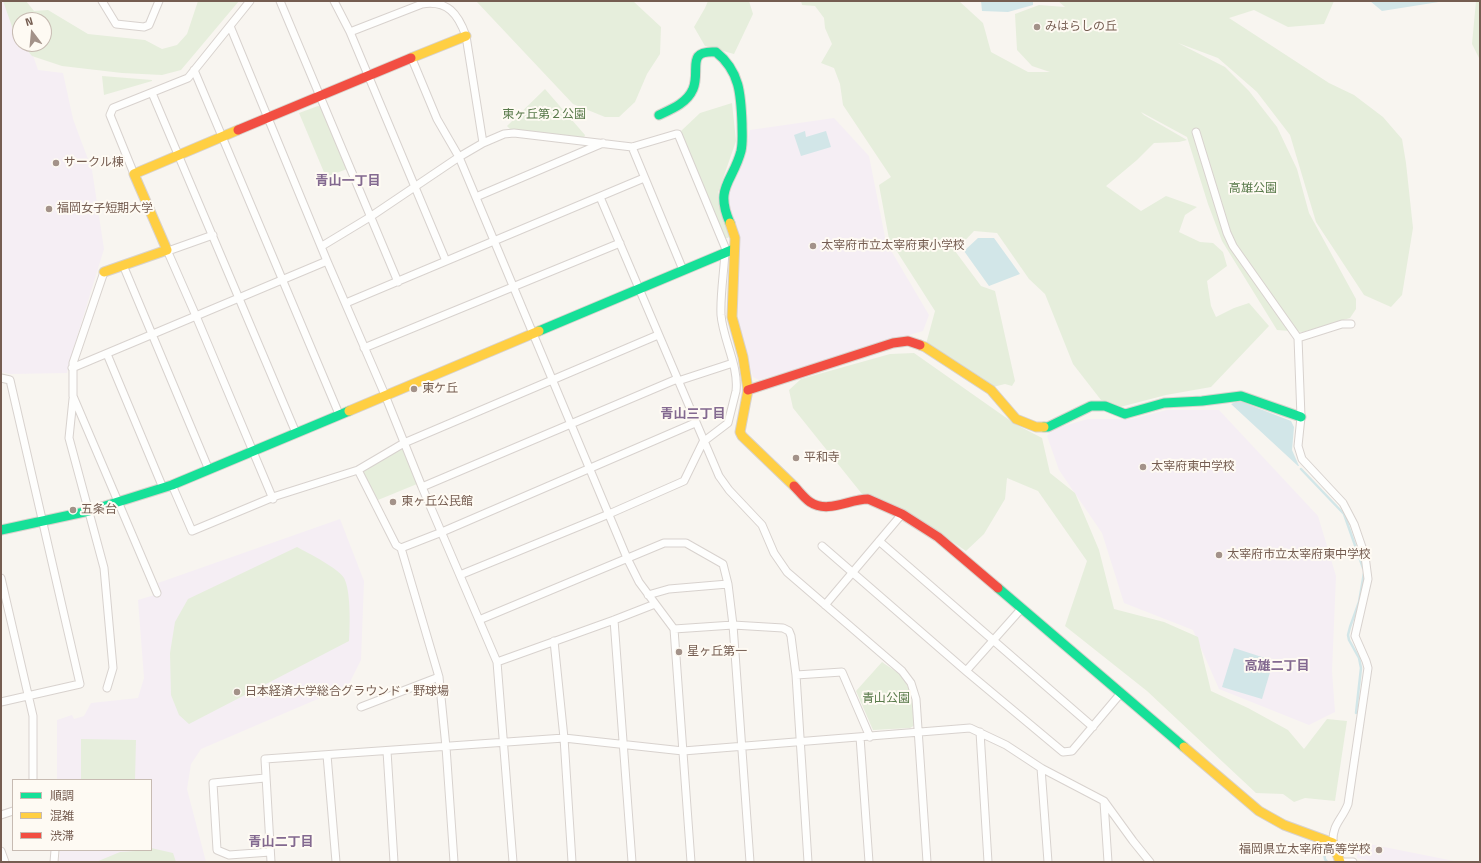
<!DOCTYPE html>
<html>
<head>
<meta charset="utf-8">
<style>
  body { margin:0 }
  #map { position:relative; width:1481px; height:863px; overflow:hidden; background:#f8f5f0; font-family:"Titillium Web","Noto Sans JP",sans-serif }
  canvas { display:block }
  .frame { position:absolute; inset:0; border:2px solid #755d51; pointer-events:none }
  .legend { position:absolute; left:12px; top:779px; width:140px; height:72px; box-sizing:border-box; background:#fefaf3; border:1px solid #c7bbb2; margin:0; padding:5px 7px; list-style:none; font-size:12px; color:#755d51 }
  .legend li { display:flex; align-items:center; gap:8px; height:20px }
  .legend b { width:20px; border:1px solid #c7bbb2 }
  .north { position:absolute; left:12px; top:12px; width:40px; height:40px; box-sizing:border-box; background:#fefaf3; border:1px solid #c7bbb2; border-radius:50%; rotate:344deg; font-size:11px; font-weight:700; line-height:16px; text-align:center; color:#755d51 }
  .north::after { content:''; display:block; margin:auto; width:14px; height:18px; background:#a39289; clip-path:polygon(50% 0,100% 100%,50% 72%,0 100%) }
</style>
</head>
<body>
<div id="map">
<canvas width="1481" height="863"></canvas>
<div class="frame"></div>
<ul class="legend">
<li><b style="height:5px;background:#16e098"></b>順調</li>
<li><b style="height:5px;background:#ffcf43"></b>混雑</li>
<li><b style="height:5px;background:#f24e42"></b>渋滞</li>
</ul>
<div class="north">N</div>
</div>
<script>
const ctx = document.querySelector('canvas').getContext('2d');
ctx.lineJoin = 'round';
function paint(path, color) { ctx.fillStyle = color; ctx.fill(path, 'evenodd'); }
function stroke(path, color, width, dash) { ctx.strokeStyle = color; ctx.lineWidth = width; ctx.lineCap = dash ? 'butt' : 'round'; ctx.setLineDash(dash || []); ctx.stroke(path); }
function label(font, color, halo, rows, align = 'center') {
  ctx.font = font + ' "Titillium Web","Noto Sans JP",sans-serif'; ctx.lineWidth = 4; ctx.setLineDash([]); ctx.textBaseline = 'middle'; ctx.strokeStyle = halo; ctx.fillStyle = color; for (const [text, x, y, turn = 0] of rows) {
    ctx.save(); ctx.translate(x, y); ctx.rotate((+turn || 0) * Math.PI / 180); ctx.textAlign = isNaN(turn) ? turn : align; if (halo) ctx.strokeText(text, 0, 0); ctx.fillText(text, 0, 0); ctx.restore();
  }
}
paint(new Path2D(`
  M 1,1 L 12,1 L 20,21 L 20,44 L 29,44 L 38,70 L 63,73 L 73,119 L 92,170 L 104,249 L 70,360 L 67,373 L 10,374 L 1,372 Z
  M 834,118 L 869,156 L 886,242 L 929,315 L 923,331 L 759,380 L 753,377 L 737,319 L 739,249 L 738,229 L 727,206 L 729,189 L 744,159 L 750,130 Z
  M 1167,410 L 1219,410 L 1318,516 L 1336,576 L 1332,671 L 1335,712 L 1309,725 L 1219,689 L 1193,630 L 1124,603 L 1102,533 L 1059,470 L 1047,436 L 1053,429 L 1088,419 L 1132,419 Z
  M 340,519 L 364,581 L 361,660 L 348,686 L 201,749 L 191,764 L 187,789 L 206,862 L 59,862 L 60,850 L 151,850 L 151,780 L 57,780 L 57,720 L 72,715 L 74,719 L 84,716 L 91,703 L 138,698 L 144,678 L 138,600 L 161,593 L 158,583 Z
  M 1359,842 L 1459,862 L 1374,862 L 1357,858 Z`), '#f5eef4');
paint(new Path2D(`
  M 3,1 L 26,1 L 34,11 L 48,10 L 88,34 L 145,40 L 162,49 L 177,45 L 187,34 L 198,1 L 239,1 L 181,70 L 162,75 L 122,73 L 62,66 L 32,56 L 22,44 L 44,44 L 44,20 L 20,20 L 20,41 L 15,35 Z
  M 476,1 L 633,1 L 661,27 L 660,54 L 647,74 L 635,102 L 619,117 L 605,117 L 573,104 Z
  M 708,1 L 749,1 L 753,14 L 734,54 L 705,46 L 694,27 L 705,8 Z
  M 801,1 L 959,1 L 983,23 L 991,52 L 1028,72 L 1050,72 L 1032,66 L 1017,50 L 1015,14 L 1039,5 L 1065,7 L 1058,1 L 1334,1 L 1324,24 L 1288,27 L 1254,10 L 1229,18 L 1329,83 L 1354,95 L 1383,117 L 1402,139 L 1406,163 L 1413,228 L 1402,295 L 1391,307 L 1364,295 L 1316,222 L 1290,135 L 1257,92 L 1218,58 L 1178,43 L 1225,67 L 1249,91 L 1277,127 L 1297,169 L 1309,213 L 1356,299 L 1356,309 L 1350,318 L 1303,332 L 1277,330 L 1222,241 L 1208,204 L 1187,137 L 1141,112 L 1144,115 L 1187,140 L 1179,142 L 1154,143 L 1137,160 L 1106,186 L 1141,211 L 1166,196 L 1197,207 L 1185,215 L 1179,232 L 1200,242 L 1213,243 L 1223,252 L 1227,266 L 1207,281 L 1211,306 L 1216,317 L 1234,308 L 1249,303 L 1269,326 L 1211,387 L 1166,395 L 1120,407 L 1101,400 L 1073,364 L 1045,294 L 1029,279 L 997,233 L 974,231 L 955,251 L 981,286 L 995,291 L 1015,381 L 1012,386 L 1005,384 L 993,387 L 926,344 L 935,311 L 889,239 L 879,185 L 891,177 L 843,105 L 840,84 L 834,68 L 821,63 L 832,44 L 825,28 L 824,18 L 815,6 L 802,5 Z
  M 1476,1 L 1480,1 L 1480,60 L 1472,44 Z
  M 102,76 L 152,80 L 152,81 L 104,95 Z
  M 545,89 L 585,135 L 584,138 L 510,129 L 507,126 Z
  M 732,103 L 736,141 L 718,193 L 719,205 L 730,236 L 728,238 L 725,238 L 696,171 L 681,131 L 700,113 Z
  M 318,106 L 321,107 L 347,169 L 326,177 L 299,113 Z
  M 914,353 L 1015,424 L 1042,438 L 1050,473 L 1075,493 L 1099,550 L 1114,609 L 1164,622 L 1198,637 L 1211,691 L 1248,708 L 1288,730 L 1304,749 L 1327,719 L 1347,721 L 1335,801 L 1305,798 L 1294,802 L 1283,794 L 1256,793 L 1147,691 L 1065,626 L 1087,561 L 1038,491 L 1007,478 L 1005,499 L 984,534 L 966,551 L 916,517 L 889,504 L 862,494 L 793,408 L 789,390 L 801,379 L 890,354 Z
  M 400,449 L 405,450 L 417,484 L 378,500 L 362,471 Z
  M 297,547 C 308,553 338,568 344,578 C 351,591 350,626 349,641 L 189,724 L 179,715 L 171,695 L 170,653 L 175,622 L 188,599 Z
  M 882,662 L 901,675 L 906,683 L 910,691 L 915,725 L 910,728 L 873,730 L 856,691 Z
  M 81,739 L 136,740 L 135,780 L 81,780 Z
  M 151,848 L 173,853 L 176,862 L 96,862 L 120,852 L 151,850 Z`), '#e6eedc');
paint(new Path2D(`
  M 981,1 L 1033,1 L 1033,5 L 1008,12 L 982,11 Z
  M 1370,1 L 1445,1 L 1382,11 Z
  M 805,131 L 806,137 L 826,131 L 831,147 L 801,156 L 794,135 Z
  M 978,238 L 994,238 L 1020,274 L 989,286 L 964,251 Z
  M 1236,402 L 1242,402 L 1291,421 L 1294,427 L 1292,450 L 1299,466 L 1298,466 L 1231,404 Z
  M 1234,648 L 1265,658 L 1262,666 L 1271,669 L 1262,699 L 1222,687 Z`), '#d2e6e8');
stroke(new Path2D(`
  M 1301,469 L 1344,514 L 1363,568
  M 1356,713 L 1361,668 L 1359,658 L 1349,640 L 1348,635 L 1350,627 L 1359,602 L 1364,573
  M 1323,847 L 1325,859 L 1327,862`), '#d2e6e8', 2.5);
const street = new Path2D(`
  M 102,1 L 116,24 L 144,27 L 149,25 L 159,1
  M 280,1 L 398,282
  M 334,1 L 350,32 L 446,261
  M 230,26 L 327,261 L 385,395 L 422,487 L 497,662 L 513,862
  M 350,32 L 422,4 C 448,0 458,14 466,36 L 483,143
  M 412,59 L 437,119 L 459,157 L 627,558 L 639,582 L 674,629 L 691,862
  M 194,70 L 339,414
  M 152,93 L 296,433
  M 1196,132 L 1227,233 L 1233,246 L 1298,338 L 1301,417 L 1298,446 L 1302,459 L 1343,503 L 1354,524 L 1365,556 L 1368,579 L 1355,636 L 1366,661 L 1368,668 L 1348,804 C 1342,820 1332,824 1333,843
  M 632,147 L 683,270
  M 134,174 L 110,115 L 113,108 L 188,78 L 250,1
  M 476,197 L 603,143
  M 600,197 L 719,476 L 729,490 L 762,525 L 774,553 L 787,572 L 902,671 L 911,683 L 916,699 L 927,862
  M 322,246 L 370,217 L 459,157 L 483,143 L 504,134 L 514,133 L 632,147 L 676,134 L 678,134 L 727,252
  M 167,250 L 196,316 L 273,499
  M 168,251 L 213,235
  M 123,265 L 209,470
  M 104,272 L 73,363 L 73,396 L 157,593
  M 346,303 L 644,178
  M 1298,338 L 1342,324 L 1351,324
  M 364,348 L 620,243
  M 107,354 L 163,488
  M 72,368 L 327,261
  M 1,378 L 10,380 L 80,684 L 1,702
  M 678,381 L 733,363
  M 73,399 L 69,438 L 104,568 L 113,668 L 107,688
  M 358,470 L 396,545 L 401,548 L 439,677 L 446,747 L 454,862
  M 172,485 L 192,531 L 276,496 L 358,470 L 404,443 L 658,335
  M 422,487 L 677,379
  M 879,541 L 1093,727
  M 822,546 L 966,671 L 1063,752 L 1072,751 L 1121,693
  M 401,548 L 442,532 L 695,423
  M 460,575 L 609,514 L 684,481 L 703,442 L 728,423 L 736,391 C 739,366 723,340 721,315 C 720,296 724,272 725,252
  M 1,578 L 33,716 L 33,780
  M 648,595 L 669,589 L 728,584
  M 825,605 L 902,514
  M 479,620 L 664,543 L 686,543 L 723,564 L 728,584 L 733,625 L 750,862
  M 614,620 L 632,862
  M 674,629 L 733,625 L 783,628 L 789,631 L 791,636 L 796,675 L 808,862
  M 554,641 L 564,738 L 572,862
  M 497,662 L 614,620 L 655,604
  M 966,671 L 1022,608
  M 796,675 L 842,672 L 870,737
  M 361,707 L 439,677
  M 980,732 L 988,862
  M 860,737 L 869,862
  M 387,751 L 394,862
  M 327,755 L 336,862
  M 1041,768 L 1048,862
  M 265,778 L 213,783 L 217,850 L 229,855 L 270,852
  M 1104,802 L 1108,862
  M 1,815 L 13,811
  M 1,851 L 5,862
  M 54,862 L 55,850
  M 271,862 L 265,759 L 564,738 L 683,751 L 970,728 L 1006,745 L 1041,768 L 1104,801 L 1133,841 L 1150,862
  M 1344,862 L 1353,862`);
const fast = new Path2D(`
  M 659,115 C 672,109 687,103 693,89 C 701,70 685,50 716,52 C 740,71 741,95 742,124 C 742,133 743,142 741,151 C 733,182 714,187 730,223
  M 539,331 L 734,249
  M 1044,427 L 1048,427 L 1091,406 L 1105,406 L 1125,414 L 1164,403 L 1202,401 L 1241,396 L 1301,417
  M 1,530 L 89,511 L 172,485 L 349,411
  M 998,588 L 1184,747`);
const slow = new Path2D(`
  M 411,58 L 466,36
  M 730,223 L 735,238 L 732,317 L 743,357 L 748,390 L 740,432 L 742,436 L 794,486
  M 104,272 L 167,250 L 134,174 L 238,130
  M 920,345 L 925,347 L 991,390 L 1016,419 L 1036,427 L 1044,427
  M 349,411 L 539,331
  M 1184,747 L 1259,811 L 1284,825 L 1333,843 L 1340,862`);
const jam = new Path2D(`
  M 238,130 L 411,58
  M 748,390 L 893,343 L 908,341 L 920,345
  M 794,486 C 799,491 804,498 810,502 C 828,514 849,499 868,499 L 902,514 L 938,537 L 998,588`);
stroke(street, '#d8d2ce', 9);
stroke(fast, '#d8d2cc', 11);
stroke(slow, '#d8d2cc', 11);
stroke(jam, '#d8d2cc', 11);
stroke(street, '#fefefd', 7);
stroke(fast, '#16e098', 9);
stroke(slow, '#ffcf43', 9);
stroke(jam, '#f24e42', 9);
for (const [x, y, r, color] of [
  [1037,27,4,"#a39289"],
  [56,163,4,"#a39289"],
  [49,209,4,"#a39289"],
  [813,246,4,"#a39289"],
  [414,389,4,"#a39289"],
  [796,458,4,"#a39289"],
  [1143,467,4,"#a39289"],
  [393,502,4,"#a39289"],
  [73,510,4,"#a39289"],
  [1219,555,4,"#a39289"],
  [679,652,4,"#a39289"],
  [237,692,4,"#a39289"],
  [1379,850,4,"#a39289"]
]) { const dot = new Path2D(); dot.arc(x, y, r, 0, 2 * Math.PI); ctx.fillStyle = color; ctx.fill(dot); stroke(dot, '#fefaf3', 1.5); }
label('12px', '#755d51', '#fefaf3', [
  ["みはらしの丘",1045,27],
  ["サークル棟",64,163],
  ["福岡女子短期大学",57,209],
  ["太宰府市立太宰府東小学校",821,246],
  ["東ケ丘",422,389],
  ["平和寺",804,458],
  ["太宰府東中学校",1151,467],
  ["東ヶ丘公民館",401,502],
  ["五条台",81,510],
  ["太宰府市立太宰府東中学校",1227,555],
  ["星ヶ丘第一",687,652],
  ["日本経済大学総合グラウンド・野球場",245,692],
  ["福岡県立太宰府高等学校",1371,850,"right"]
], 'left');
label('12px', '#58794a', '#fefaf3', [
  ["東ヶ丘第２公園",544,115],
  ["高雄公園",1253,189],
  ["青山公園",886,699]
]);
label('bold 13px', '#836990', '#fefaf3', [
  ["青山一丁目",348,182],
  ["青山三丁目",693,415],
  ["高雄二丁目",1277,667],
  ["青山二丁目",281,843]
]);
</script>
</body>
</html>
